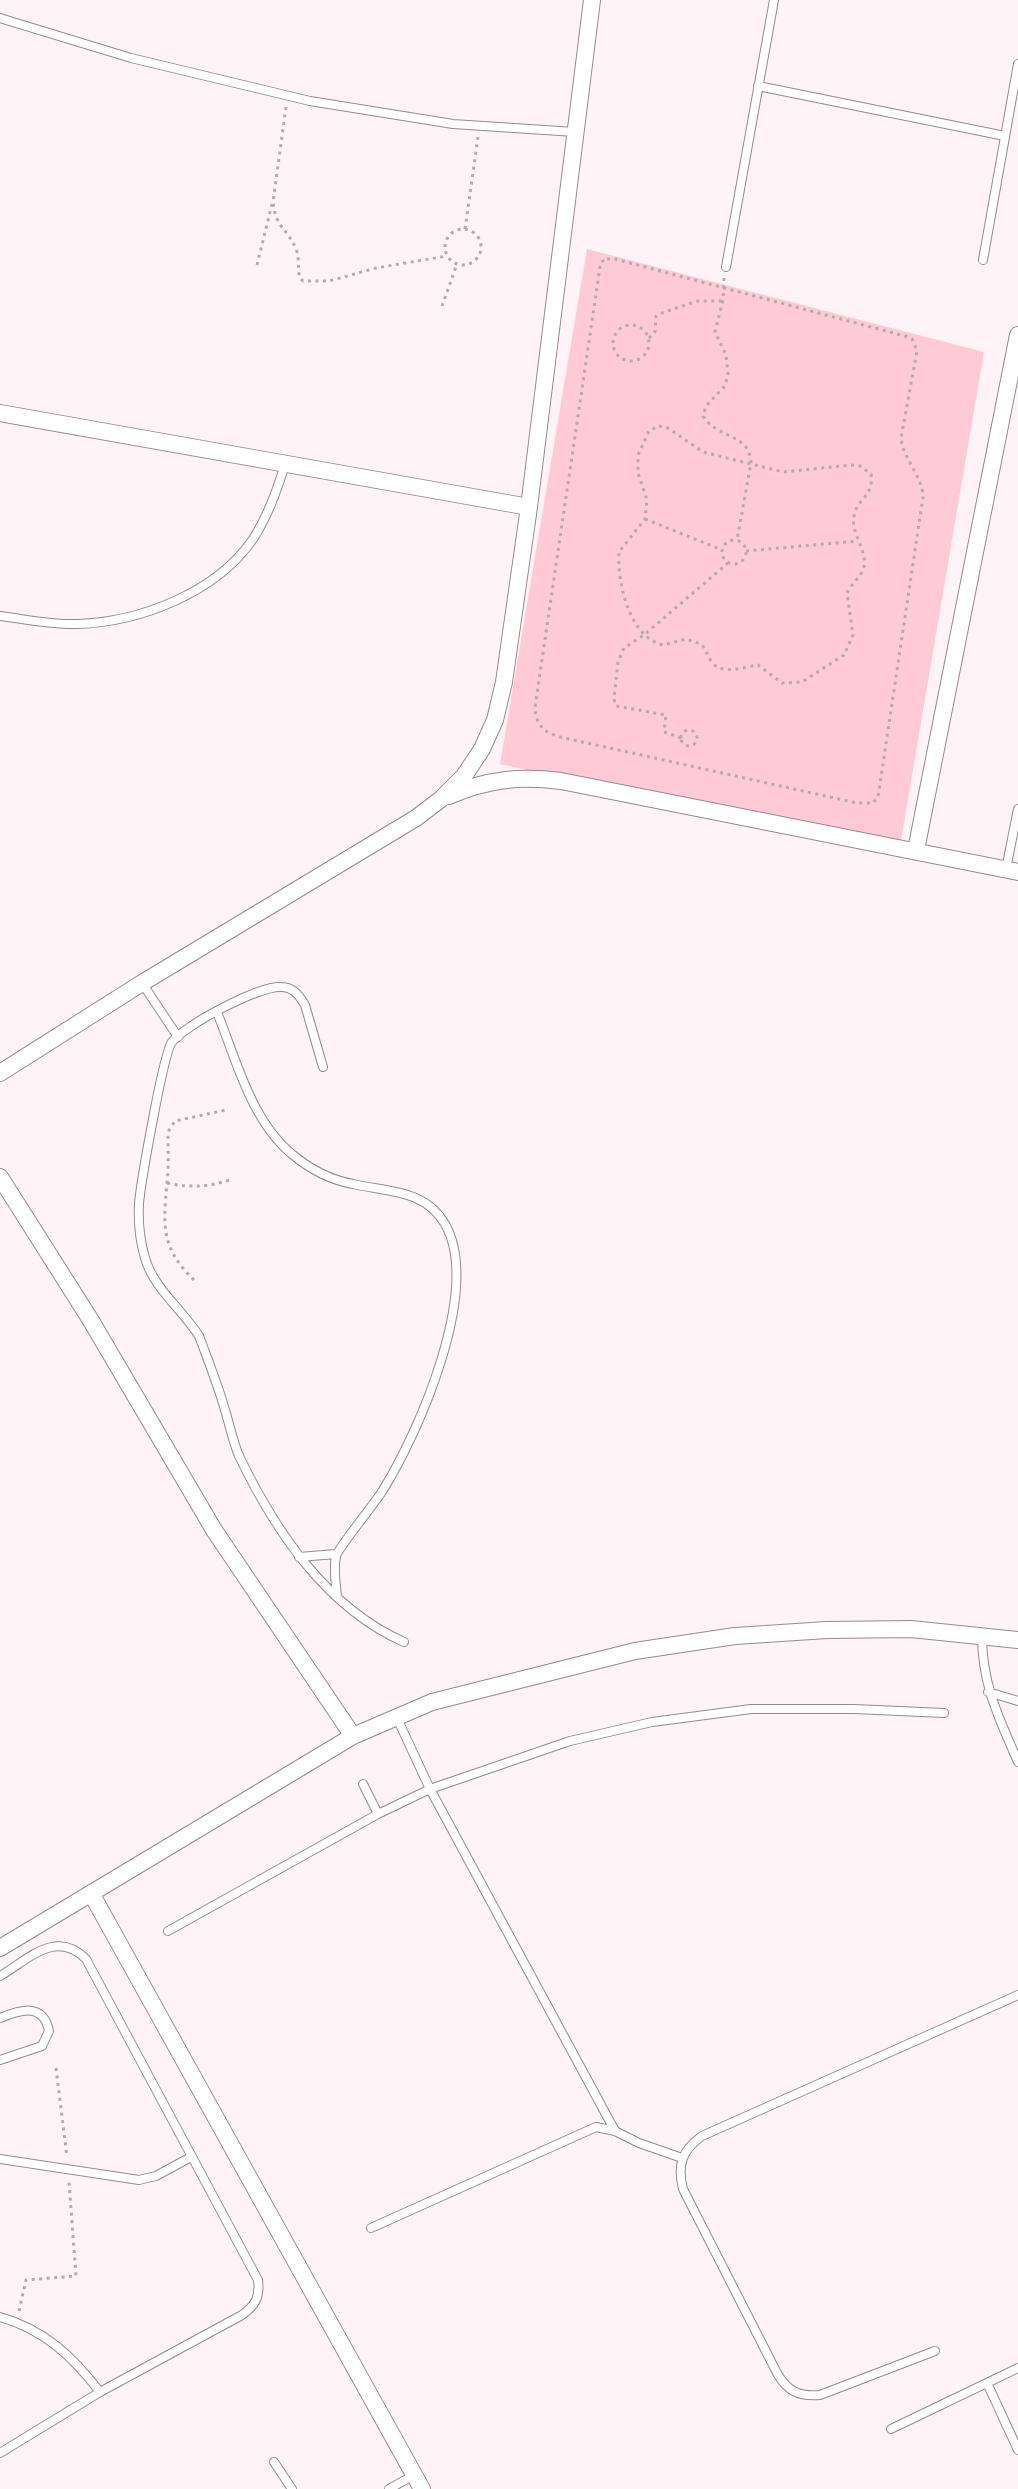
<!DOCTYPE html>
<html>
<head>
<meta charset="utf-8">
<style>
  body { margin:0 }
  canvas { display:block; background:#fef4f7 }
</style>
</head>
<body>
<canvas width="1018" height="2489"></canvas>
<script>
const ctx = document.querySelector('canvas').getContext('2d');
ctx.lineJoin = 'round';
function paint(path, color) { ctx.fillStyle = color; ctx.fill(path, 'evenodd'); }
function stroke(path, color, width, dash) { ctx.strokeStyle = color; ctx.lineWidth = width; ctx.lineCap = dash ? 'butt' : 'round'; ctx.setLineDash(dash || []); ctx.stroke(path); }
paint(new Path2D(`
  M 587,249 L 984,352 L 899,852 L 500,764 Z`), '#ffcad7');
const service = new Path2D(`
  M 0,18 L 131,58 L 310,101 L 453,124 L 575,132
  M 758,86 L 1005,136
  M 983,260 L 1018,64
  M 726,267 L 774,0
  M 0,616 C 25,619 52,625 77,624 C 140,622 216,593 253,539 C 268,516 277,491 285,464
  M 1006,869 L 1018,809
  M 142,983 L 178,1037
  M 217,1012 C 236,1059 251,1121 293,1155 C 310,1169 331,1180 353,1184 C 387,1192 425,1189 445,1224 C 482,1289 419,1432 383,1490 C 376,1502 338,1548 336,1556 C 333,1569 336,1584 337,1597
  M 323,1067 L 305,1005 C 299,995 293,987 281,987 C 258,986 185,1025 172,1042 C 163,1054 141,1183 139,1203 C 138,1221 140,1241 145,1258 C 154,1289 182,1309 199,1336 C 208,1360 218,1385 225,1410 C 230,1426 233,1443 240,1458 C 276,1532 327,1608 404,1642
  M 299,1557 L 336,1554
  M 982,1635 C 982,1685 999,1718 1018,1762
  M 988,1692 L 1018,1701
  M 396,1716 L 430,1789 L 615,2131
  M 363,1784 L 378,1814
  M 168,1931 L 378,1814 L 430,1789 L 570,1741 L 652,1722 L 751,1709 L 854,1709 L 944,1713
  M 0,1976 C 29,1959 56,1929 86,1959 L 258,2280 C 260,2297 256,2305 242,2315 L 100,2392 L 0,2453
  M 0,2018 C 20,2010 43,2002 49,2031 L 42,2046 L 0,2060
  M 0,2159 L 139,2180 L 156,2176 L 191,2157
  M 371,2228 L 596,2127 L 615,2131 L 639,2143 L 682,2158
  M 0,2317 C 44,2329 73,2357 100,2392
  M 935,2351 L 820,2395 C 799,2397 787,2391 777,2373 L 683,2189 C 677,2165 682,2150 702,2136 L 1018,1995
  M 987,2383 L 1018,2450
  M 891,2429 L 1018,2368
  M 274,2462 L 292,2489
  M 389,2489 L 414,2475`);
const minor = new Path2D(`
  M 0,413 L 529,507
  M 449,796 C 487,779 521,776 561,781 L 1018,872
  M 916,850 L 1018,335
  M 0,1073 L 142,983 L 416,818 L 441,799 L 464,776 L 482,749 L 495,720 L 504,682 L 529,507 L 592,0
  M 0,1177 L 90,1319 L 214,1530 L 353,1736
  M 91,1893 L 422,2489
  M 0,1948 L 353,1736 L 432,1702 L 635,1651 L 735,1636 L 827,1630 L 911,1629 L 1018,1640`);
stroke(service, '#968a8d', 10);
stroke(minor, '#968a8d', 18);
stroke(new Path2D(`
  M 286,107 L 273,202 C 276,229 288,229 296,249 C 300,259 297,269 300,278 L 303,281 L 329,281 L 376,268 L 447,256
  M 465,229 L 478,137
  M445 247a18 18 0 1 1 36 0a18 18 0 1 1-36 0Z
  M 607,259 L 615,259 L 905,336 L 912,339 L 917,351 L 901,438 C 903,459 923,477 923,497 L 878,797 L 873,803 L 857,803 L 560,737 C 543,732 536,725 535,707 L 600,267 L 601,262 Z
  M 257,265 L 272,204
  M 724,278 L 723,300 L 715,332 L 726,355 L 728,374 L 725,386 L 706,406 L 703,416 C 717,439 750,433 751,463 L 737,540
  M 442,306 L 457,264
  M613 343a18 18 0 1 1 36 0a18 18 0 1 1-36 0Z
  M 649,338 L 655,332 L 656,316 L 659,314 L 697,301 L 722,301
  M 659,426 L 668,428 L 703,452 L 783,472 L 852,465 L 860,466 L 871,474 C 874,497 857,498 854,516 C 850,534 870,553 863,570 C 859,578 851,585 847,593 L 853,635 L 844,655 L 802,682 L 782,683 L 758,665 C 743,667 721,676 711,661 C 707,655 706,649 701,644 L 686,639 L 663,645 C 629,637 617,582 619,552 L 645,519 L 647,500 L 638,473 L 638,455 L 649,431 Z
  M 645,519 L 722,550
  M722 552a12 12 0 1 1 24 0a12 12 0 1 1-24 0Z
  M 746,551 L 858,541
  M681 738a8 8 0 1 1 16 0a8 8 0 1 1-16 0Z
  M 681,738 L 664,732 L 666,715 L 616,706 L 614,699 L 618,662 L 624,648 L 644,635 L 728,563
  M 167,1183 C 190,1188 207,1187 230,1180
  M 194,1280 C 161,1248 163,1226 167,1183 C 169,1166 168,1149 168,1132 L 175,1121 L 226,1110
  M 56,2068 L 67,2157
  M 19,2311 L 26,2280 L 76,2276 L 69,2182`), '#b3abad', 3, [3, 4.5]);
stroke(service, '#fff', 8);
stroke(minor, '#fff', 16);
</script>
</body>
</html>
